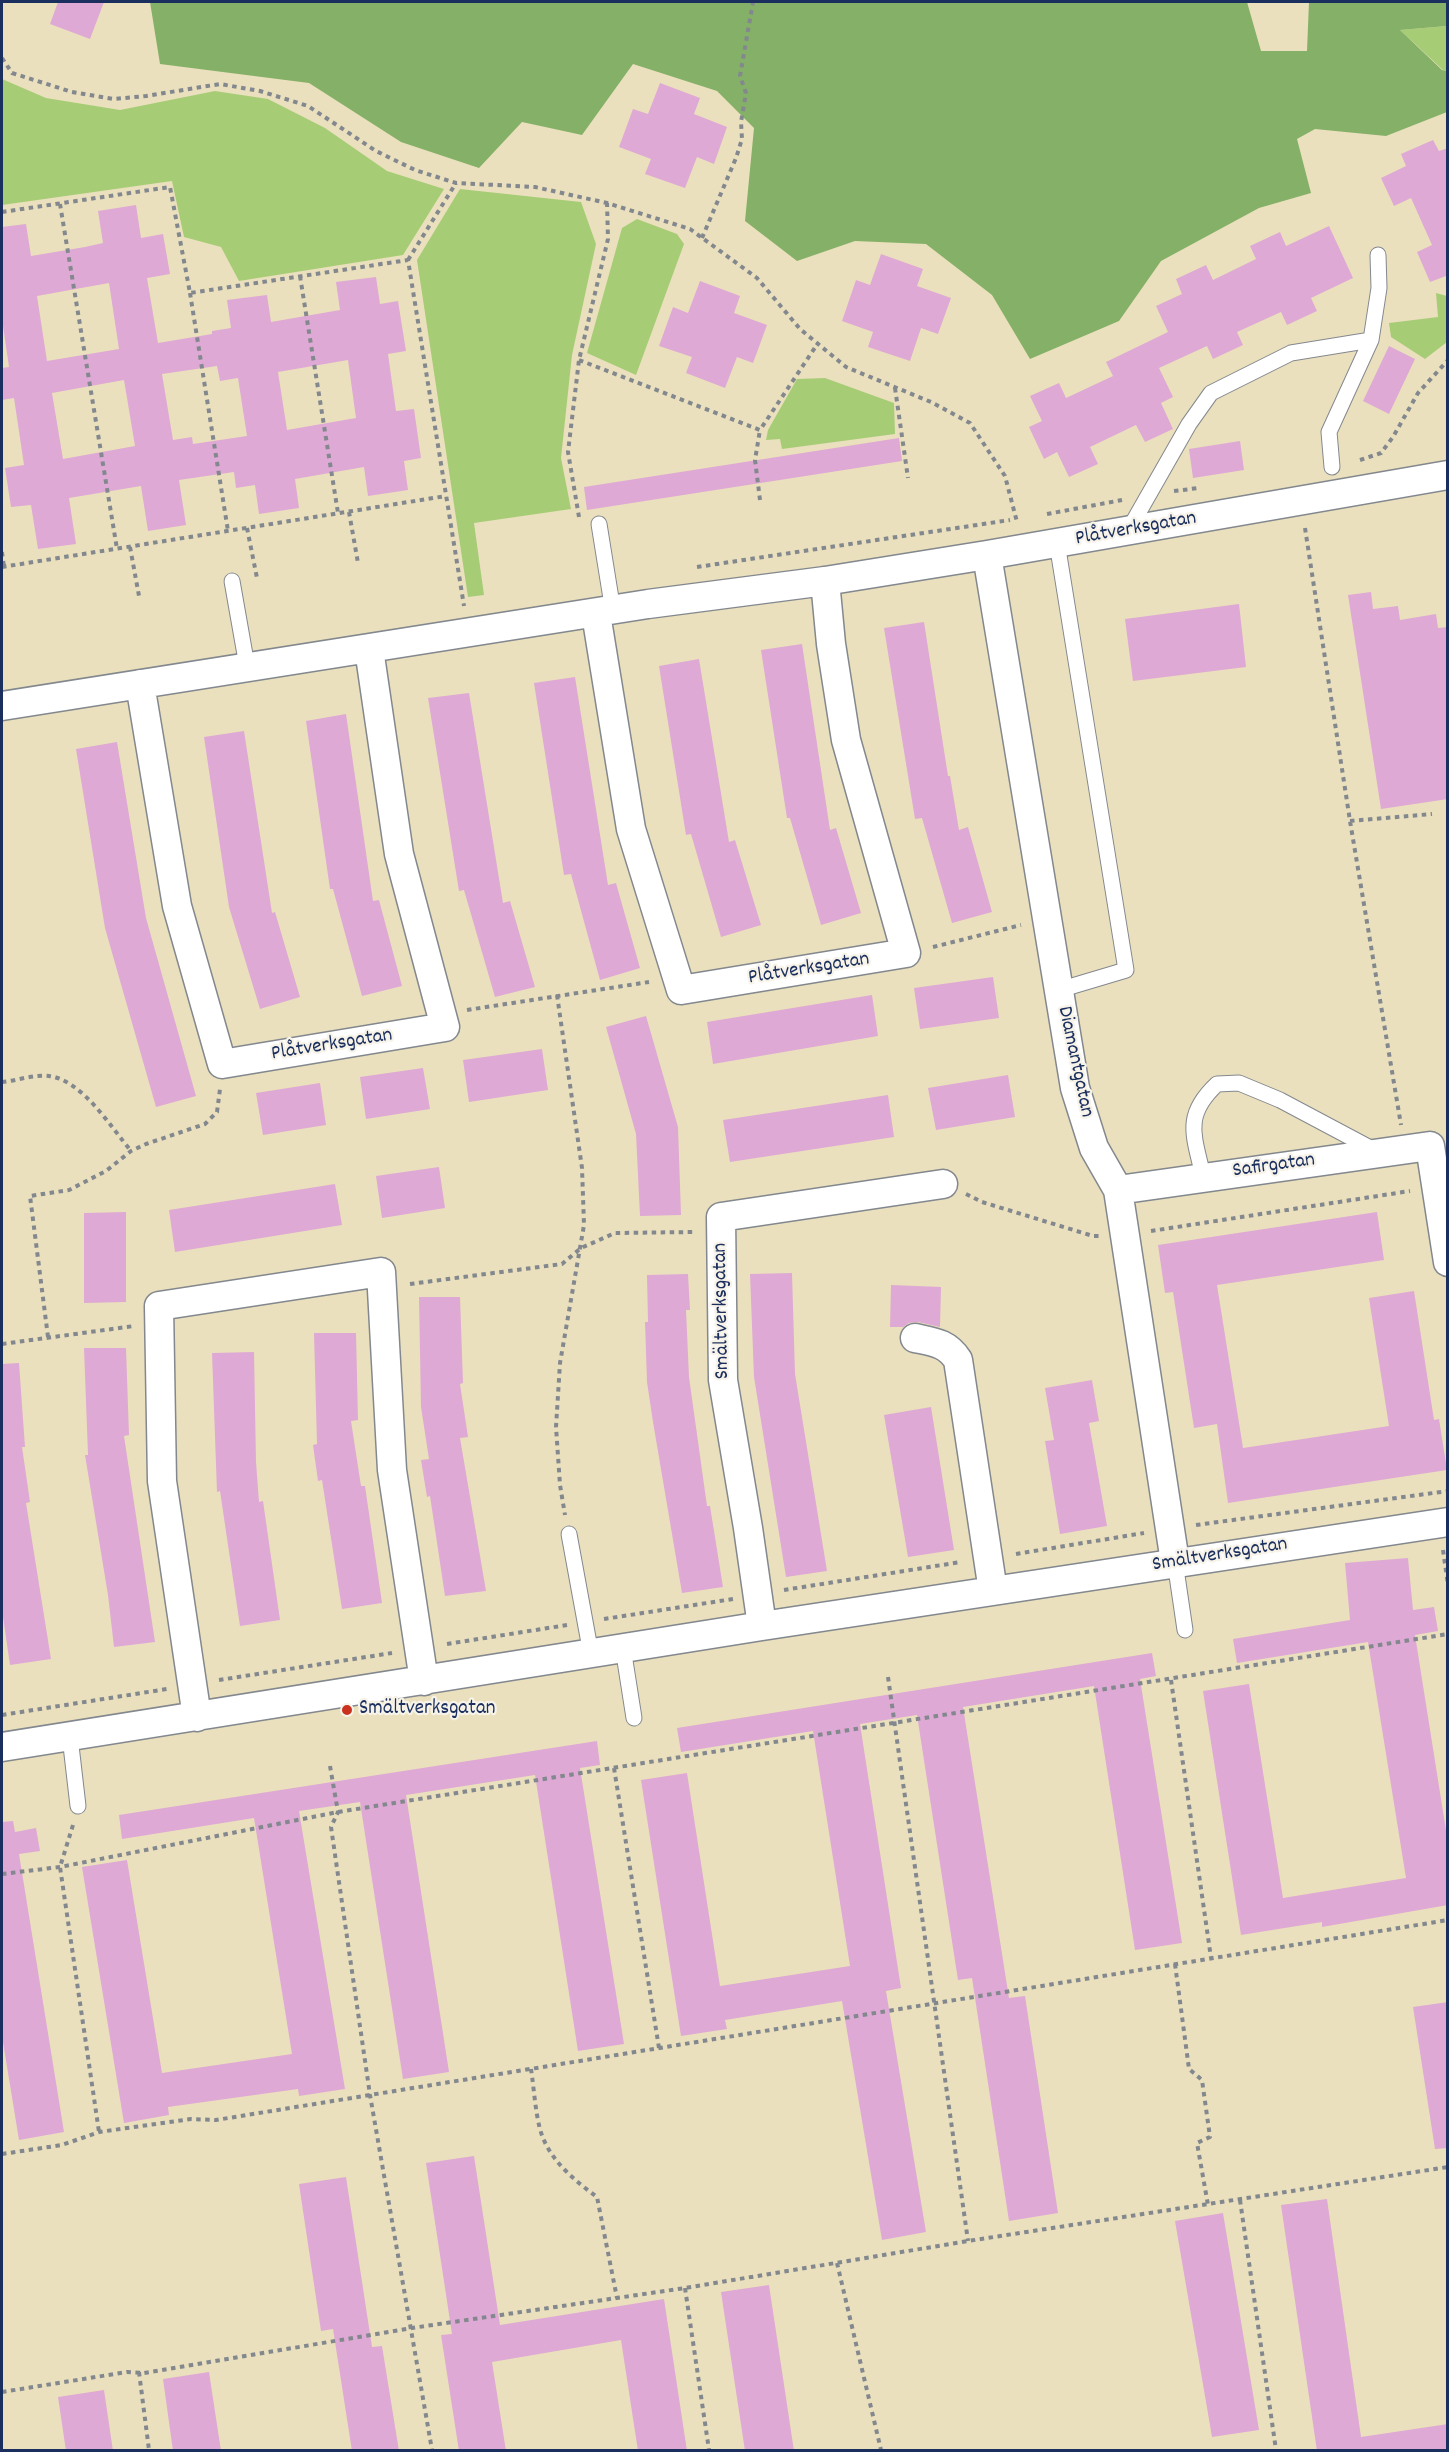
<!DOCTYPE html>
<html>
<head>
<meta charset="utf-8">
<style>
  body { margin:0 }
  #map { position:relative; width:1449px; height:2452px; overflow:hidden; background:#ebe0bd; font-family:Dekko,sans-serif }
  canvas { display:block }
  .frame { position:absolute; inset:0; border:3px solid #1b2f5e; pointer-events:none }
</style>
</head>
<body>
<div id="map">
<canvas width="1449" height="2452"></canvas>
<div class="frame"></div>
</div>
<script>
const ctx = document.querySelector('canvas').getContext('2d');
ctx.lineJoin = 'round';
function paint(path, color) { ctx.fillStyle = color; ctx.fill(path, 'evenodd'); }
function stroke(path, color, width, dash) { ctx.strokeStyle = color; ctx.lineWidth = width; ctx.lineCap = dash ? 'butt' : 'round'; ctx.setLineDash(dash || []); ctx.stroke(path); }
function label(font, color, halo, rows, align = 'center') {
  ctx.font = font + ' Dekko,sans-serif'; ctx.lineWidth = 4.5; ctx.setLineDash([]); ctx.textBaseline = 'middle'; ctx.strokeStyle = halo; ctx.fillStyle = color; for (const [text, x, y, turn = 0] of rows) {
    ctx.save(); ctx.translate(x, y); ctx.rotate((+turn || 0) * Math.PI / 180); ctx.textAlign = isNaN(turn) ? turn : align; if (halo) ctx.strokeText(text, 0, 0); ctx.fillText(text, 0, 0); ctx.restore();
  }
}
paint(new Path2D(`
  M 1447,26 L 1447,71 L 1443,70 L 1400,30 Z
  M 2,79 L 46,98 L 120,110 L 215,91 L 268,99 L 325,128 L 387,171 L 444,189 L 403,255 L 239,281 L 221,247 L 184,237 L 172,181 L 2,205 Z
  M 460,189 L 581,202 L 596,244 L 572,355 L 561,458 L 571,509 L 474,523 L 484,595 L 468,597 L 417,260 Z
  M 637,219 L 677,234 L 684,244 L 636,375 L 587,353 L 622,228 Z
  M 1436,293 L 1447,296 L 1447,342 L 1425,359 L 1391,337 L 1389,323 L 1438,317 Z
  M 825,378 L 894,403 L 895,434 L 782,449 L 780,439 L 766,440 L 768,430 L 797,379 Z`), '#a7cc76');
paint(new Path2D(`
  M 150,2 L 1247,2 L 1261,51 L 1307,51 L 1309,2 L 1447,2 L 1447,26 L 1400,30 L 1442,70 L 1447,71 L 1447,112 L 1386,136 L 1315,129 L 1297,139 L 1311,193 L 1259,208 L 1161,261 L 1119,321 L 1030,359 L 992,295 L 926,244 L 855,241 L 797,261 L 745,221 L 754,128 L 717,91 L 633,64 L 582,135 L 522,122 L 479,168 L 401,142 L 309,83 L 160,64 Z`), '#85b067');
paint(new Path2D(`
  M 58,2 L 104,2 L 90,39 L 50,24 Z
  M 660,83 L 700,98 L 694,114 L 727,127 L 714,164 L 697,157 L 685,188 L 645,174 L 651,159 L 619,147 L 633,109 L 648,114 Z
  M 1433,140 L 1439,151 L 1448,148 L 1448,279 L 1446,276 L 1430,282 L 1417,252 L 1432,245 L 1411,198 L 1394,206 L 1381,178 L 1406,166 L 1401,154 Z
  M 136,205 L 141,238 L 163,234 L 170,274 L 147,278 L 158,343 L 212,334 L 212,331 L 231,328 L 227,300 L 267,295 L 271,322 L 340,310 L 336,282 L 376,277 L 380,304 L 398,301 L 406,351 L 388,354 L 396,411 L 414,409 L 421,458 L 404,461 L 408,490 L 368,496 L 364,467 L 295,479 L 299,508 L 259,514 L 255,485 L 236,488 L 234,472 L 179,480 L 186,525 L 148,531 L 141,486 L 69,498 L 76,544 L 38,549 L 31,505 L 11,507 L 5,468 L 24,465 L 14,398 L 2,400 L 2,368 L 9,367 L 2,319 L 2,227 L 26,224 L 31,256 L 85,247 L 103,243 L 98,211 ZM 109,283 L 119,349 L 47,361 L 37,296 ZM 348,360 L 356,418 L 287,430 L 278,372 ZM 217,366 L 220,381 L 238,378 L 247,436 L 193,444 L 192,437 L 173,440 L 162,374 ZM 124,380 L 135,446 L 63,459 L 52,393 Z
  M 1329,226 L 1353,278 L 1311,298 L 1317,311 L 1287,325 L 1281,312 L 1237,332 L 1243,345 L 1213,359 L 1207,346 L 1159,368 L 1173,397 L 1161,403 L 1173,429 L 1145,442 L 1136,425 L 1090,447 L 1098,464 L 1069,477 L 1057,452 L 1044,459 L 1029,427 L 1042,421 L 1030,396 L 1059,383 L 1066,398 L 1113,376 L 1106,362 L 1168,332 L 1156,306 L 1182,294 L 1176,279 L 1206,265 L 1213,280 L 1256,259 L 1250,246 L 1280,232 L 1286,246 Z
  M 881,254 L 923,269 L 917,286 L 951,298 L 938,334 L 921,328 L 910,361 L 868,347 L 873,332 L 842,321 L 856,280 L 870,285 Z
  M 700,281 L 740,296 L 734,313 L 767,325 L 753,363 L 737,357 L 725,388 L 686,373 L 692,357 L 659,346 L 673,307 L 688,313 Z
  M 1389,346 L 1415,359 L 1389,414 L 1363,401 Z
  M 899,438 L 902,461 L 587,510 L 584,487 Z
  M 1240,441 L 1244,470 L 1193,478 L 1189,449 Z
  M 1371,592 L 1373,609 L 1398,606 L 1400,620 L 1436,614 L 1438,628 L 1448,627 L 1448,799 L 1381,809 L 1348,595 Z
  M 1239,604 L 1246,667 L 1133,681 L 1125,619 Z
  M 924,622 L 948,776 L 950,776 L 959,830 L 968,827 L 992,912 L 952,923 L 922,818 L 915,819 L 884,628 Z
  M 802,644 L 830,830 L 836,828 L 861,913 L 821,925 L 790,818 L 787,818 L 761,650 Z
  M 699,659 L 729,842 L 735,840 L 761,925 L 721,937 L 691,834 L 686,835 L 659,666 Z
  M 575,677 L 608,885 L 616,883 L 640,968 L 600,980 L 571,874 L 564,875 L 534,683 Z
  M 469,693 L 503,903 L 510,901 L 535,987 L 495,997 L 464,890 L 459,891 L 428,698 Z
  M 346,714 L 373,901 L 379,900 L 402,986 L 362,996 L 333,889 L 330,889 L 306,721 Z
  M 244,731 L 272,913 L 275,912 L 300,997 L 260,1009 L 229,907 L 204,737 Z
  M 117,742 L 146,918 L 196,1096 L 156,1107 L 105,928 L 76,749 Z
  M 993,977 L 999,1018 L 920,1029 L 914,988 Z
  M 872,995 L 878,1036 L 713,1064 L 707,1022 Z
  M 646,1016 L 678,1127 L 681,1215 L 640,1216 L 636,1134 L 606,1027 Z
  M 542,1049 L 548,1090 L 469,1102 L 463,1060 Z
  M 423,1068 L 430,1109 L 366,1119 L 360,1077 Z
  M 1008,1075 L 1015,1117 L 936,1130 L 928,1088 Z
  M 320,1083 L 326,1125 L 263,1135 L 256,1093 Z
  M 888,1095 L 894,1137 L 730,1162 L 723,1120 Z
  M 439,1167 L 445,1208 L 382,1218 L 376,1176 Z
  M 335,1184 L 342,1225 L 175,1252 L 169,1210 Z
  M 126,1212 L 126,1302 L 84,1303 L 84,1213 Z
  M 1377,1212 L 1384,1260 L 1217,1285 L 1243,1448 L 1389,1426 L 1369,1298 L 1414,1291 L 1434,1420 L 1439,1419 L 1447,1470 L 1228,1503 L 1217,1424 L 1194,1428 L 1173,1292 L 1165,1293 L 1158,1245 Z
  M 792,1273 L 795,1374 L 827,1571 L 786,1577 L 754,1377 L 750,1274 Z
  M 688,1274 L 690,1310 L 686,1310 L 689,1377 L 707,1506 L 710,1506 L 723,1587 L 682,1593 L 653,1422 L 647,1382 L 645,1322 L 648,1322 L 647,1275 Z
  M 891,1285 L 941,1287 L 940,1327 L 918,1322 L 909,1323 L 903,1327 L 890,1327 Z
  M 419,1297 L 460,1297 L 463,1383 L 460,1384 L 468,1437 L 460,1438 L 486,1591 L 445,1596 L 430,1496 L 427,1497 L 421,1460 L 429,1459 L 421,1407 Z
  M 314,1333 L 356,1333 L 358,1420 L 351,1421 L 361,1486 L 365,1486 L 382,1603 L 342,1609 L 322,1480 L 318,1481 L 313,1445 L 317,1444 Z
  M 84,1348 L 126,1348 L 129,1435 L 124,1436 L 155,1642 L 114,1647 L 108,1595 L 85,1455 L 88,1455 Z
  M 254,1352 L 256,1462 L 259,1502 L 263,1501 L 280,1620 L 240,1626 L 220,1491 L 217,1492 L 212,1353 Z
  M 19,1363 L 25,1447 L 22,1447 L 30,1502 L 26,1503 L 51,1659 L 10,1665 L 2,1610 L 2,1364 Z
  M 1092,1380 L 1099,1421 L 1089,1423 L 1107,1526 L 1060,1534 L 1045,1441 L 1054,1440 L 1045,1388 Z
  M 931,1407 L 954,1550 L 908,1557 L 884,1415 Z
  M 1408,1558 L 1413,1610 L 1434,1607 L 1438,1631 L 1415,1635 L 1448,1843 L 1448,1905 L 1322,1927 L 1322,1922 L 1241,1935 L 1203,1691 L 1249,1684 L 1283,1898 L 1406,1878 L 1368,1642 L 1237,1663 L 1233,1639 L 1350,1620 L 1345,1563 Z
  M 1152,1653 L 1156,1676 L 1140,1679 L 1182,1943 L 1135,1950 L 1094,1686 L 963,1707 L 1009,1998 L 1025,1996 L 1058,2213 L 1009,2221 L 972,1978 L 958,1980 L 917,1715 L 860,1724 L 901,1988 L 886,1991 L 926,2232 L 882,2240 L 842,2001 L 725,2020 L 727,2029 L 681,2036 L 641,1780 L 687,1773 L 720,1986 L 850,1966 L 813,1731 L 681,1752 L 677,1728 Z
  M 597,1741 L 600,1765 L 580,1768 L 624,2044 L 578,2051 L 535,1775 L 406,1795 L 449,2072 L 403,2079 L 360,1802 L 299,1811 L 345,2089 L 299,2096 L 298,2089 L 168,2107 L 169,2115 L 124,2123 L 82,1867 L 127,1860 L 162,2073 L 292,2054 L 254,1818 L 122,1839 L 119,1815 Z
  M 13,1821 L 15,1832 L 36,1828 L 40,1851 L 19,1854 L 64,2132 L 19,2140 L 2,2036 L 2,1822 Z
  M 1448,2002 L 1448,2148 L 1435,2149 L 1413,2007 Z
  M 474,2156 L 500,2325 L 664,2299 L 687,2451 L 638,2451 L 621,2340 L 492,2362 L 506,2451 L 459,2451 L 441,2335 L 452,2334 L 426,2163 Z
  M 346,2177 L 372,2347 L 382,2346 L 399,2451 L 352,2451 L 333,2329 L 321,2331 L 299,2184 Z
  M 1327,2199 L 1361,2437 L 1448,2424 L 1448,2451 L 1317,2451 L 1281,2205 Z
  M 1223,2213 L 1259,2430 L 1212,2437 L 1175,2221 Z
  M 769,2285 L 794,2451 L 745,2451 L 721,2292 Z
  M 209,2372 L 221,2451 L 173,2451 L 163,2379 Z
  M 104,2390 L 113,2451 L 66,2451 L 58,2397 Z`), '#dea9d4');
const service = new Path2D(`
  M 1332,467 L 1329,432 L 1371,340 L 1379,288 L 1378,255
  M 599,524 L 613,611
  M 1128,531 L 1189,424 L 1211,393 L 1291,353 L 1371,340
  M 1057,543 L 1126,970 L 1059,990
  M 232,581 L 247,666
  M 1203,1176 C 1194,1135 1183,1116 1217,1084 L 1239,1083 L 1280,1100 L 1376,1151
  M 569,1534 L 591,1654
  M 1175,1562 L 1185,1630
  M 623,1648 L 634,1718
  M 70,1737 L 78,1806`);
const minor = new Path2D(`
  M 987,555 L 1075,1088 L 1094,1148 L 1118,1190 L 1175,1562
  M 596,614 L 631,829 L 681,990 L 906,953 L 846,740 L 831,644 L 825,581
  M 140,684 L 177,906 L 222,1064 L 445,1027 L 399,854 L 369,649
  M 2,706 L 648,604 L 825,581 L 987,555 L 1448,475
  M 1118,1190 L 1430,1146 L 1448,1262
  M 915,1338 C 934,1342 947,1343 958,1360 L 993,1591
  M 762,1626 L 748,1528 L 723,1380 L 721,1217 L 943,1184
  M 197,1717 L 162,1481 L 159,1306 L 381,1272 L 392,1470 L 424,1681
  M 2,1747 L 762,1626 L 1448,1522`);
stroke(service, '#83888e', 17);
stroke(minor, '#83888e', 31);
stroke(new Path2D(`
  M 2,58 L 12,73 L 72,92 L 114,99 L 146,96 L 220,84 L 260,91 L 308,106 L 376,151 L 415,170 L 456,183 L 535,187 L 607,203 L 690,229 L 757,278 L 800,329 L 846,367 L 931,402 L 970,423 L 1005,476 L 1017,522
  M 60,204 L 117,549
  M 2,212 L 170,187 L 190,293 L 408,260 L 464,606
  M 702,238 L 736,158 L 742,139 L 741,122 L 746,93 L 740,76 L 753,2
  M 408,260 L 456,183
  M 300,276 L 338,513
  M 190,293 L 228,531
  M 579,360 L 760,430 L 818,343
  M 895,388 L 908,478
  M 1360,460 L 1381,453 L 1393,437 L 1418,393 L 1448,360
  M 1174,491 L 1199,488
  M 760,500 L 755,460 L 760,430
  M 349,512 L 358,563
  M 1047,514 L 1122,500
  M 579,517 L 568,452 L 579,360 L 608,239 L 607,203
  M 247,528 L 257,578
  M 1305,528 L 1350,821 L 1401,1125
  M 130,547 L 139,596
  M 2,552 L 4,567
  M 2,567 L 446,496
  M 697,567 L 1010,520
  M 1350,821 L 1432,814
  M 933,947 L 1021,925
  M 557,995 L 582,1168 L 584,1225 L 560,1363 L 556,1427 L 560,1485 L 565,1515
  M 467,1010 L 649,982
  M 2,1082 C 16,1081 34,1074 49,1076 C 82,1080 111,1127 131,1151
  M 966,1194 L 982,1202 L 1093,1236 L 1099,1236
  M 1151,1231 L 1410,1191
  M 410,1284 L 562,1264 L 581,1248 L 615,1233 L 695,1232
  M 48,1337 L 30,1196 L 69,1190 L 106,1171 L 131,1151 L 146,1144 L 205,1124 L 217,1112 L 220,1089
  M 2,1344 L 134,1326
  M 1196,1525 L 1448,1491
  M 1443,1550 L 1448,1585
  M 1016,1554 L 1144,1533
  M 784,1590 L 961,1562
  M 604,1619 L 733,1599
  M 447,1644 L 567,1625
  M 888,1677 L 968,2241
  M 219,1680 L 392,1653
  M 1171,1680 L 1211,1958
  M 2,1715 L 167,1689
  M 330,1766 L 338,1812 L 331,1827 L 370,2095 L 432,2450
  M 614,1768 L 659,2048
  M 73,1825 L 60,1867 L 99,2132
  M 2,1874 L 60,1867 L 338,1812 L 1448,1634
  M 1175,1964 L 1189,2069 L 1202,2080 L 1210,2137 L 1197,2143 L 1208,2205
  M 531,2069 C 534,2088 535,2110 540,2129 C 548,2159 574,2180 597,2197 L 617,2298
  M 2,2154 L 62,2145 L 99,2132 L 191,2119 L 216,2120 L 1448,1920
  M 1240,2200 L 1276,2450
  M 837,2263 L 881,2450
  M 685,2288 L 709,2450
  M 139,2372 L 149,2450
  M 2,2392 L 127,2372 L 144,2373 L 412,2328 L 685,2288 L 968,2241 L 1448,2167`), '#83888e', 4, [4.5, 4.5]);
stroke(service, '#fff', 15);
stroke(minor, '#fff', 28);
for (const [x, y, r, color] of [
  [347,1710,6,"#c8321e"]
]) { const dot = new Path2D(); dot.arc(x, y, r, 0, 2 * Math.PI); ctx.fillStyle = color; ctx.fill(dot); stroke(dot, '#f7f3e8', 2); }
label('21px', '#1b2f5e', '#f7f3e8', [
  ["Plåtverksgatan",1136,530,-10],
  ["Plåtverksgatan",809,970,-9],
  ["Plåtverksgatan",332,1046,-9],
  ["Diamantgatan",1074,1062,78],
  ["Safirgatan",1274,1167,-8],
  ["Smältverksgatan",723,1311,-91],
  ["Smältverksgatan",1220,1556,-9]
]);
label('21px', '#1b2f5e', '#f7f3e8', [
  ["Smältverksgatan",359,1710]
], 'left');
</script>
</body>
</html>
